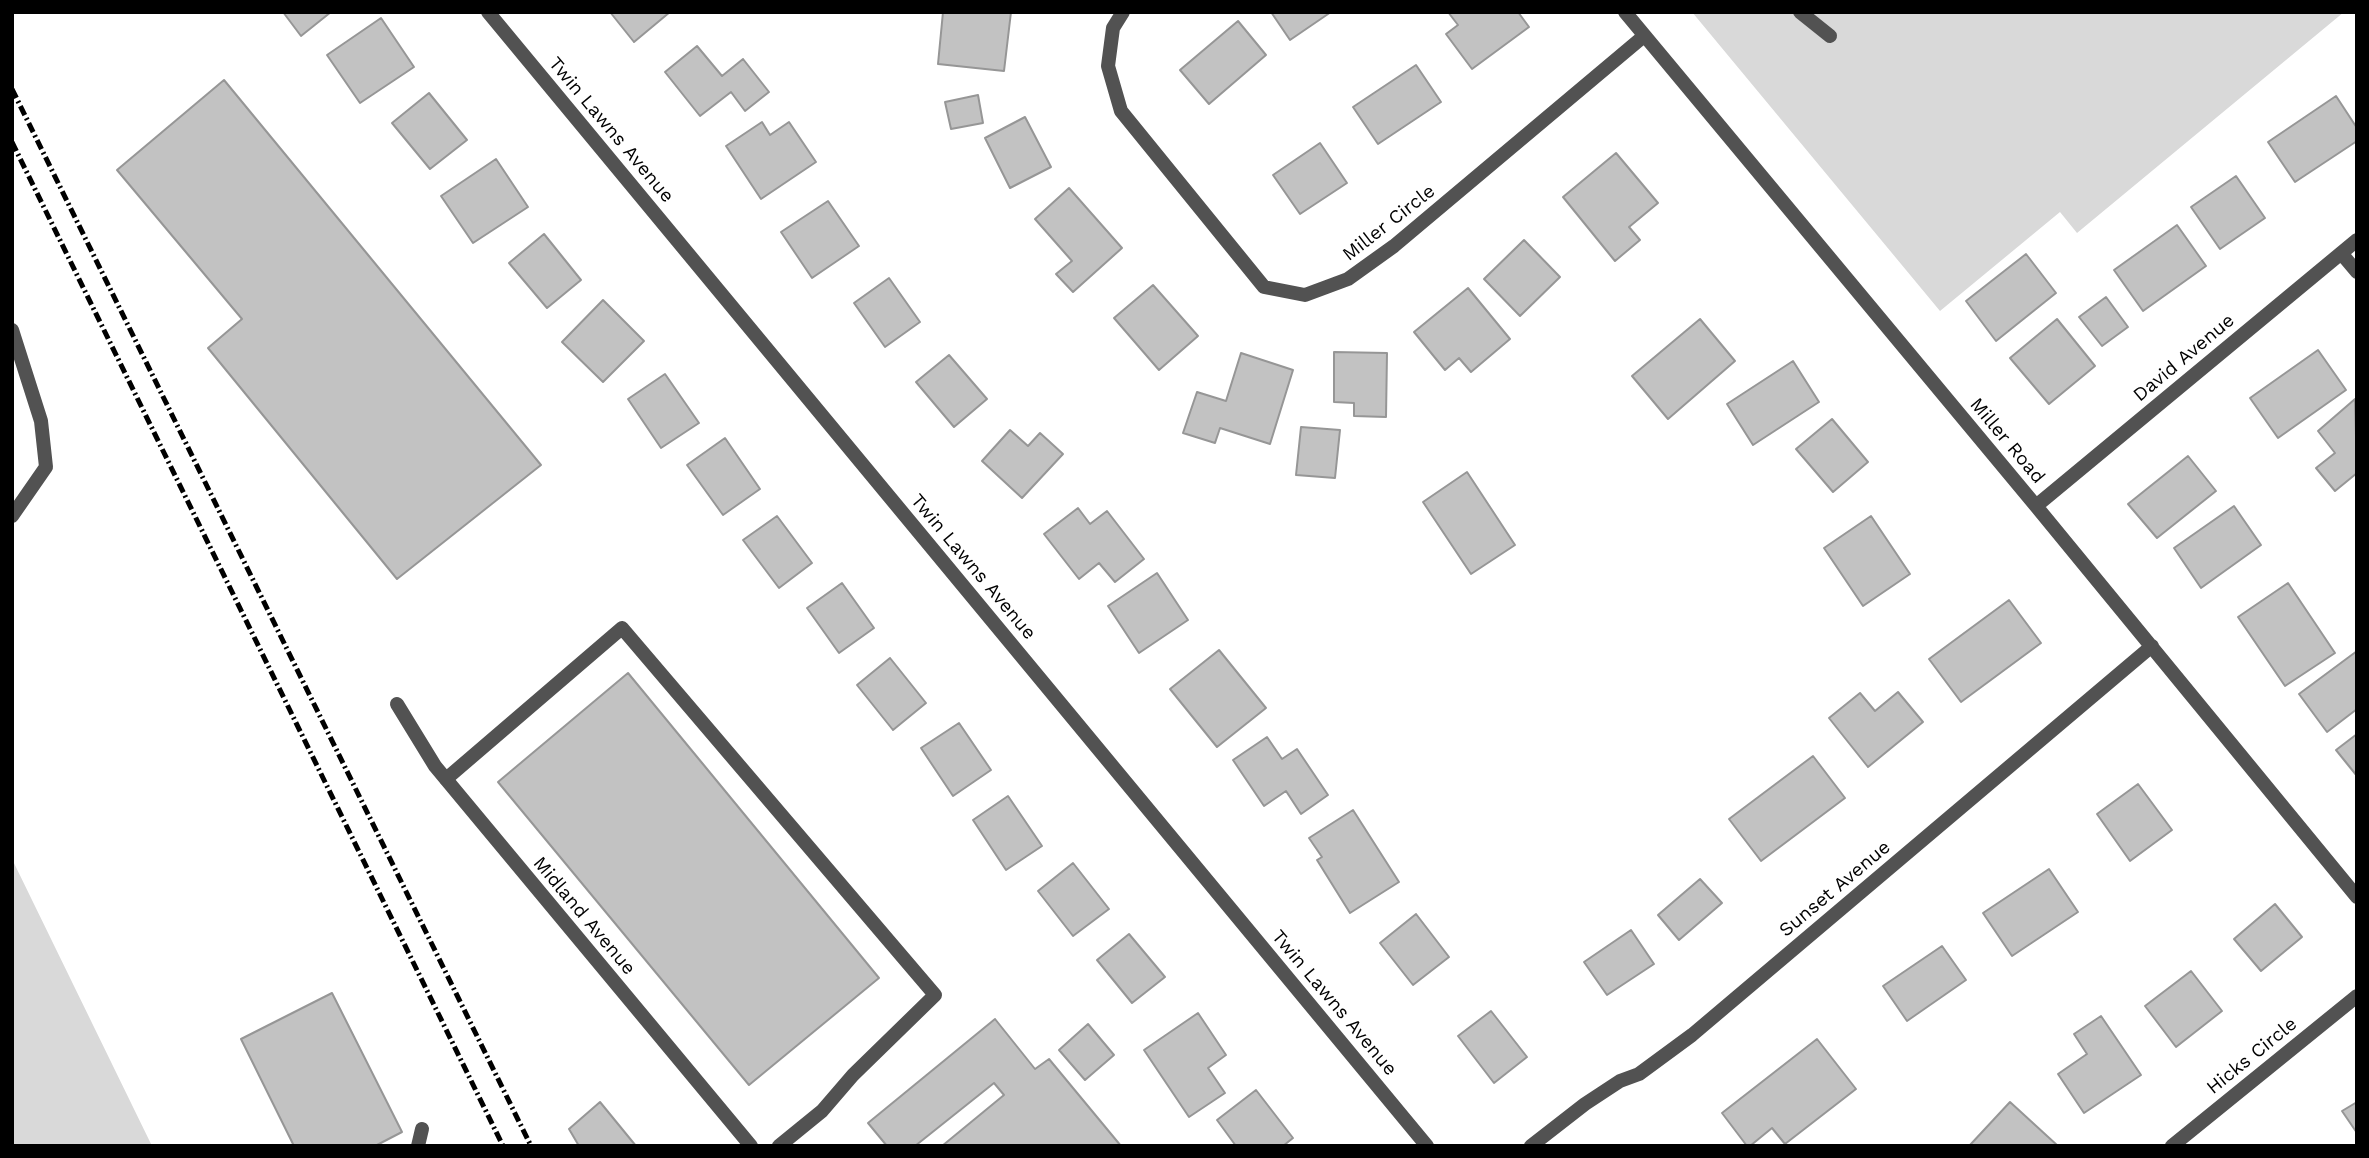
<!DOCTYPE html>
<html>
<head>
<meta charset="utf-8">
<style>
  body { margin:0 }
  #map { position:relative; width:2369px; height:1158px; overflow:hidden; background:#fff; font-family:"Work Sans",sans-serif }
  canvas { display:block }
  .frame { position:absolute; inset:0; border:14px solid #000; pointer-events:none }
</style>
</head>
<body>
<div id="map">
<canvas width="2369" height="1158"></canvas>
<div class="frame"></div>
</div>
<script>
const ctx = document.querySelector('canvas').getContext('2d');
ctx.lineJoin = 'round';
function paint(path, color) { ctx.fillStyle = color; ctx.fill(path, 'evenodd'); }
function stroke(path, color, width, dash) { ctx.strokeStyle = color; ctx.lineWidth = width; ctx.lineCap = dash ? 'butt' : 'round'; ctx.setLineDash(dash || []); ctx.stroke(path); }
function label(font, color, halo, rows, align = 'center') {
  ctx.font = font + ' "Work Sans",sans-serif'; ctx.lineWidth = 7; ctx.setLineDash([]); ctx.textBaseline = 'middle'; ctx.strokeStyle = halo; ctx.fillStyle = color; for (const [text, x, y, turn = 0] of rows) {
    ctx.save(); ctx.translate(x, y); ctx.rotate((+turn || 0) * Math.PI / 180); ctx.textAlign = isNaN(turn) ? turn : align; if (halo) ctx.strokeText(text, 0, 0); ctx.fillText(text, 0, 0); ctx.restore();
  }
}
paint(new Path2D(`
  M 1692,12 L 2344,12 L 2077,233 L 2060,212 L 1940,311 Z
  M 12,859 L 152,1146 L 12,1146 Z`), '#d9d9d9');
const building = new Path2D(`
  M 283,12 L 331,12 L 301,36 Z
  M 610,12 L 670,12 L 634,42 Z
  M 943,12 L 1011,12 L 1004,71 L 938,64 Z
  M 1271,12 L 1331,12 L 1290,40 Z
  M 1448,12 L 1518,12 L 1529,27 L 1472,69 L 1446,34 L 1458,25 Z
  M 381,18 L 414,67 L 360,103 L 327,55 Z
  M 1238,21 L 1266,55 L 1209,104 L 1180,70 Z
  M 697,46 L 722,76 L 743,59 L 769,92 L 745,111 L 731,92 L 700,116 L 665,72 Z
  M 1416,65 L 1441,102 L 1378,144 L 1353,107 Z
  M 224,80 L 541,465 L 397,579 L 208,348 L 242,319 L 117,170 Z
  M 429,93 L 467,140 L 430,169 L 392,123 Z
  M 978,95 L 983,123 L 951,129 L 945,102 Z
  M 2336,96 L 2357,128 L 2357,141 L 2295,182 L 2268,142 Z
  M 1025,117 L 1051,167 L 1010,188 L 985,138 Z
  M 762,122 L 770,135 L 789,122 L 816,162 L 761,199 L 726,146 Z
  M 1320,143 L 1347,183 L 1300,214 L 1273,175 Z
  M 1616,153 L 1658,203 L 1629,227 L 1640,240 L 1615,261 L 1563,197 Z
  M 496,159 L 528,207 L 473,243 L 441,196 Z
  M 2236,176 L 2265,218 L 2220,249 L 2191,207 Z
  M 1069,188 L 1122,248 L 1073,292 L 1056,274 L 1072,261 L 1035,219 Z
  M 828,201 L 859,246 L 812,278 L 781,232 Z
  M 2177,225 L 2206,266 L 2143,311 L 2114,270 Z
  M 544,234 L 581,280 L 547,308 L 509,263 Z
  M 1524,240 L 1560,277 L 1520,316 L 1484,279 Z
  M 2026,254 L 2056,293 L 1996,341 L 1966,301 Z
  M 889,278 L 920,322 L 885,347 L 854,303 Z
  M 1153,285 L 1198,336 L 1159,370 L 1114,318 Z
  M 1468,288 L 1510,339 L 1471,372 L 1459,358 L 1445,370 L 1414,332 Z
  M 2106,297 L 2128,327 L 2102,346 L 2079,317 Z
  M 603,300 L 644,341 L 603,382 L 562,342 Z
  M 1700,319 L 1735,361 L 1668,419 L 1632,376 Z
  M 2057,319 L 2095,366 L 2049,404 L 2010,358 Z
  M 2318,350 L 2346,390 L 2278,438 L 2250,398 Z
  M 1334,352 L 1387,353 L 1386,417 L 1354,416 L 1354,403 L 1334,402 Z
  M 1241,353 L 1293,370 L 1270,444 L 1220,428 L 1215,443 L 1183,433 L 1197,392 L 1226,401 Z
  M 949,355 L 987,399 L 954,427 L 916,382 Z
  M 1793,361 L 1819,402 L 1753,445 L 1727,404 Z
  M 665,374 L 699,423 L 661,448 L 628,399 Z
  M 2355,399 L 2357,473 L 2335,491 L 2316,468 L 2335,453 L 2318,431 Z
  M 1832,419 L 1868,462 L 1833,492 L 1796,449 Z
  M 1301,427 L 1340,430 L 1335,478 L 1296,475 Z
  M 1010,430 L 1028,446 L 1040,433 L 1063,454 L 1022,498 L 982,461 Z
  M 725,438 L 760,489 L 723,515 L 687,465 Z
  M 2188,456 L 2216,491 L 2157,538 L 2128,504 Z
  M 1467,472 L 1515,545 L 1471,574 L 1423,502 Z
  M 2234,506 L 2261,545 L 2201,588 L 2174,548 Z
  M 1078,508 L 1090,524 L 1107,511 L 1144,559 L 1115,582 L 1099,563 L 1079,579 L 1044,534 Z
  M 777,516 L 812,563 L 779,588 L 743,540 Z
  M 1871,516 L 1910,574 L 1863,606 L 1824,548 Z
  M 1157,573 L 1188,620 L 1139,653 L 1108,606 Z
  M 842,583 L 874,628 L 839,653 L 807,608 Z
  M 2288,583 L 2335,653 L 2285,686 L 2238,617 Z
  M 2009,600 L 2041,643 L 1961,702 L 1929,659 Z
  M 1219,650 L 1266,708 L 1217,747 L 1170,689 Z
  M 2357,651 L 2357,709 L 2327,732 L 2299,694 Z
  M 890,658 L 926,703 L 893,730 L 857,685 Z
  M 628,673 L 879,978 L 749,1085 L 498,782 Z
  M 1898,692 L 1923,722 L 1868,767 L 1829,718 L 1860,693 L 1875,711 Z
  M 959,723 L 991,770 L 953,796 L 921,748 Z
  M 2357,734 L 2357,776 L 2336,750 Z
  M 1267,737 L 1282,759 L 1297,749 L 1328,795 L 1301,814 L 1286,791 L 1264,806 L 1233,760 Z
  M 1813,756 L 1845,798 L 1761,861 L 1729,819 Z
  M 2138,784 L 2172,830 L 2130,861 L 2097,814 Z
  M 1008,796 L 1042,846 L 1006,870 L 973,820 Z
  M 1353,810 L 1399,882 L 1350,913 L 1317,860 L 1322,857 L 1309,838 Z
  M 1073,863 L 1109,909 L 1073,936 L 1038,891 Z
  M 2049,869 L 2078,912 L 2012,956 L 1983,913 Z
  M 1700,879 L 1722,903 L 1679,940 L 1658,915 Z
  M 2275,904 L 2302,937 L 2261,971 L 2234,939 Z
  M 1416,914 L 1449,957 L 1413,985 L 1380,943 Z
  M 1631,930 L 1654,964 L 1607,995 L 1584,962 Z
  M 1129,934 L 1165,977 L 1132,1003 L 1097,960 Z
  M 1942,946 L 1966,980 L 1907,1021 L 1883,986 Z
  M 2191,971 L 2222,1011 L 2176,1047 L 2145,1006 Z
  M 332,993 L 402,1132 L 375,1146 L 294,1146 L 241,1039 Z
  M 1491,1011 L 1527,1057 L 1494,1083 L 1458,1036 Z
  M 1198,1013 L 1226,1055 L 1208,1068 L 1225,1093 L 1189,1117 L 1144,1050 Z
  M 2101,1016 L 2141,1075 L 2084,1113 L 2058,1074 L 2087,1054 L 2074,1034 Z
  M 995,1019 L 1035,1069 L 1049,1059 L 1121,1146 L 942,1146 L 1004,1095 L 994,1083 L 915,1146 L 887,1146 L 868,1123 Z
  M 1088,1024 L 1114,1055 L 1085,1080 L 1059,1050 Z
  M 1817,1039 L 1856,1089 L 1785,1144 L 1772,1128 L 1750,1146 L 1747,1146 L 1722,1113 Z
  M 1256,1090 L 1293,1138 L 1283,1146 L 1236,1146 L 1217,1120 Z
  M 600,1102 L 636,1146 L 579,1146 L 569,1129 Z
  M 2010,1102 L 2058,1146 L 1970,1145 Z
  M 2357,1102 L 2357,1133 L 2342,1111 Z`);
paint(building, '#c2c2c2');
stroke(building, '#969696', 2);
stroke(new Path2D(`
  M 1800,12 L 1830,36
  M 12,330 L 41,421 L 46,467 L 12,516
  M 446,779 L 622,628 L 935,995 L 853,1075 L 822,1111 L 779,1146
  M 418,1146 L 422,1129`), '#525252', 14);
stroke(new Path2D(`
  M 488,12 L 1427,1146
  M 1123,12 L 1113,28 L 1108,66 L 1121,111 L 1264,287 L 1305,295 L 1348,279 L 1394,246 L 1644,36
  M 1625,12 L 2036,506 L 2357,897
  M 2341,253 L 2357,272
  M 2036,506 L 2357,240
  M 397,704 L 435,766 L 751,1146
  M 1531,1146 L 1585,1104 L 1620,1081 L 1639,1074 L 1692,1035 L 2152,646
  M 2172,1146 L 2357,996`), '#525252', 14);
stroke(new Path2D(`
  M 12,89 L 531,1146
  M 12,142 L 503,1146`), '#000', 5, [10, 3.5, 2, 3.5]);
label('19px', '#000', '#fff', [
  ["Twin Lawns Avenue",611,130,50],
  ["Miller Circle",1389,223,-38],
  ["David Avenue",2184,358,-40],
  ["Miller Road",2007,441,50],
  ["Twin Lawns Avenue",973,567,50],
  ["Sunset Avenue",1835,889,-40],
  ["Midland Avenue",584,916,50],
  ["Twin Lawns Avenue",1334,1003,50],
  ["Hicks Circle",2252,1056,-39]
]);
</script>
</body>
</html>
